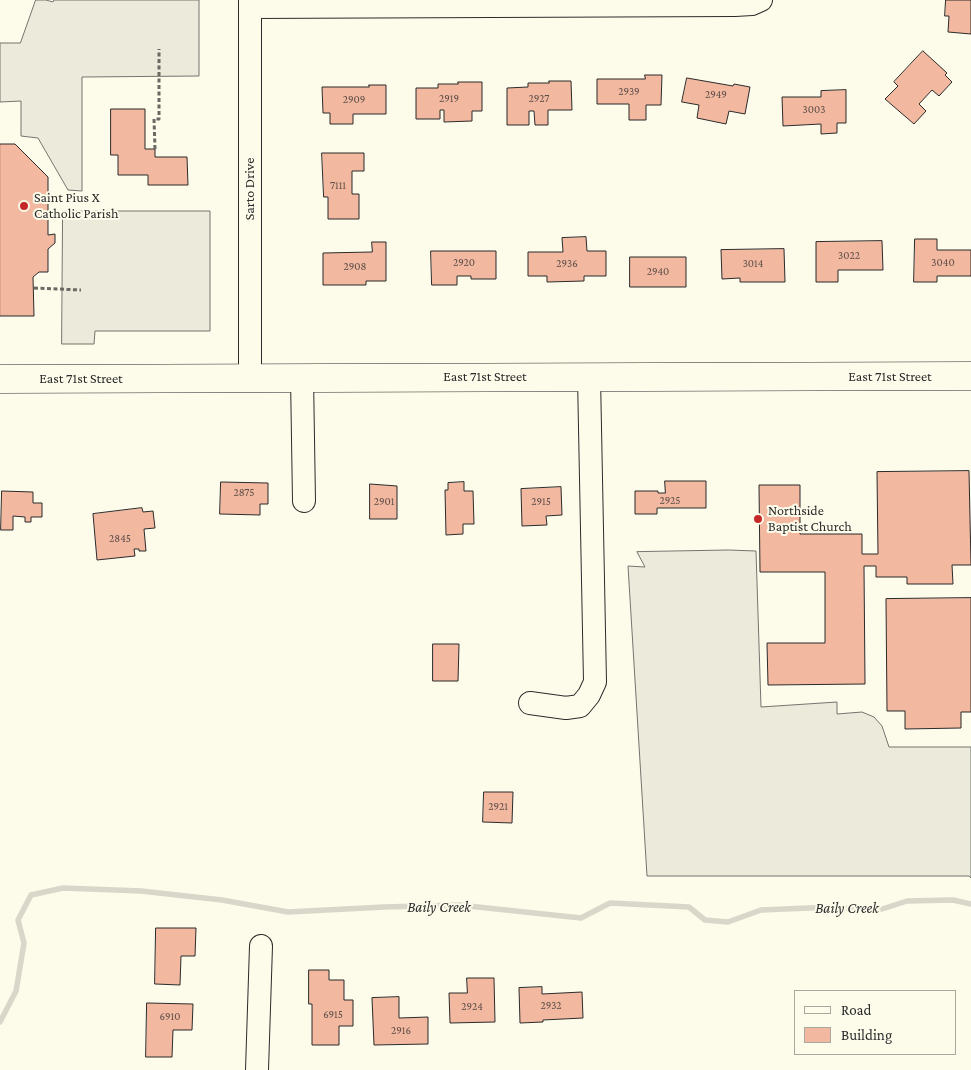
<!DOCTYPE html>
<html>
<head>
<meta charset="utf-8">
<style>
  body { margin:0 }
  #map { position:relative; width:971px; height:1070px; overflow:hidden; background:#fdfbea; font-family:"Crimson Pro",serif }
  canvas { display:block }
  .legend { position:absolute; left:794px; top:990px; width:162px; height:65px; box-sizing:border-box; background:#fdfbea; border:1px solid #a9a89e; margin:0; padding:6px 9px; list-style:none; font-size:15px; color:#2b2b2b }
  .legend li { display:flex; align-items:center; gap:10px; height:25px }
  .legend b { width:25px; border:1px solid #a9a89e }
</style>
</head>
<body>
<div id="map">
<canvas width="971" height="1070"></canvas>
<ul class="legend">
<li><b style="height:6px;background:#fdfbea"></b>Road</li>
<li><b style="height:14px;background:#f2b8a0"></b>Building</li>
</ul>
</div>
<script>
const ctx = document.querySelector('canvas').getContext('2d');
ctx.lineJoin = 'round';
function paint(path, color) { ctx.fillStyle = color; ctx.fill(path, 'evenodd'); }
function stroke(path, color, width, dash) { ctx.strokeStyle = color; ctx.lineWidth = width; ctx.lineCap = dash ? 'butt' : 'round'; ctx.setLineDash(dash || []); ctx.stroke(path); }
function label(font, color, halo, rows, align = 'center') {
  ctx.font = font + ' "Crimson Pro",serif'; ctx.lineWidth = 4; ctx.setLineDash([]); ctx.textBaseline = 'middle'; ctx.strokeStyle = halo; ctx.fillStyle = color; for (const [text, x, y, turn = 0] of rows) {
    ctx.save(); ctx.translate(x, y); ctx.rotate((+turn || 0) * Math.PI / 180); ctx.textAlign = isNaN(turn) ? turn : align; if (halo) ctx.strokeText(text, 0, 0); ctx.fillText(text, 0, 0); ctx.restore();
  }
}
const parking = new Path2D(`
  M 36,0 L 46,0 L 53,2 L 54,0 L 199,0 L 199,76 L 82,77 L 82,191 L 68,190 L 38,138 L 21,136 L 21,101 L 0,102 L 0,43 L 20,43 Z
  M 63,211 L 210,211 L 210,331 L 95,331 L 94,344 L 62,344 Z
  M 729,550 L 756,551 L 761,707 L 837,702 L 837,714 L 862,712 L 874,717 L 882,726 L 889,747 L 971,747 L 971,878 L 969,876 L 647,876 L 628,566 L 645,567 L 637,552 Z`);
paint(parking, '#eceadb');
stroke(parking, '#74746e', 1);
stroke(new Path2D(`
  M 0,1022 L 16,991 L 24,943 L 18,920 L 31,895 L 63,888 L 141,891 L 222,900 L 288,912 L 384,907 L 459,905 L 581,918 L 610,903 L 689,907 L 705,920 L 728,922 L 761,910 L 833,907 L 876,911 L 907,901 L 953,900 L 971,904`), '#d8d7c9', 5.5);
const building = new Path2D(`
  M 946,0 L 971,0 L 971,34 L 948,32 L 949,16 L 945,16 Z
  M 923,51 L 947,73 L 945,75 L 952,82 L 939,96 L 932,90 L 919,104 L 926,111 L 914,124 L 885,99 L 898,86 L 894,82 Z
  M 645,75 L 662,75 L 661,105 L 646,105 L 646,120 L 629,120 L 629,104 L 597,104 L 597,79 L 645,79 Z
  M 687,78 L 733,86 L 734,84 L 750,87 L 745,114 L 729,111 L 726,124 L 697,118 L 699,105 L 682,102 Z
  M 549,81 L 571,81 L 572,110 L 548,110 L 548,125 L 535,125 L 534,111 L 529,111 L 529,125 L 507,125 L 507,88 L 528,87 L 528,83 L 549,83 Z
  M 458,82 L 482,82 L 482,111 L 472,111 L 472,121 L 444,122 L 444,110 L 440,110 L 440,119 L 416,119 L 416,88 L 438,88 L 438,84 L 458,84 Z
  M 369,85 L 386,85 L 386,114 L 353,114 L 353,124 L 330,124 L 330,113 L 323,113 L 322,87 L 369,87 Z
  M 846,90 L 846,123 L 837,123 L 837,133 L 821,134 L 821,124 L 783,126 L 782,97 L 821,97 L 821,91 Z
  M 111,109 L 145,109 L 145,149 L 155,149 L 155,157 L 187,157 L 188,185 L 148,185 L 148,175 L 118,175 L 118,155 L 111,155 Z
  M 0,144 L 15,144 L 48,177 L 48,235 L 55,234 L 55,243 L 48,249 L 48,272 L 39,272 L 33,277 L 34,316 L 0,316 Z
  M 322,153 L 364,153 L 364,171 L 352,171 L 352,194 L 359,194 L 359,219 L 328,219 L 328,197 L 324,197 Z
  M 586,237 L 587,251 L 606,251 L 606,276 L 584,276 L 584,281 L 547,282 L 547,276 L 528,276 L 528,252 L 563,252 L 562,238 Z
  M 915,239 L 937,239 L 937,250 L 971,250 L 971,276 L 937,276 L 937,282 L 914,282 Z
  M 882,241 L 883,270 L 838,270 L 838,282 L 816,282 L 816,242 Z
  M 372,242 L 386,242 L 386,281 L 366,281 L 366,285 L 323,285 L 323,253 L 372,252 Z
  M 784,249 L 785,282 L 740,282 L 740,278 L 722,279 L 721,250 Z
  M 431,251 L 496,251 L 496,279 L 471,279 L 471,276 L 457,276 L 457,285 L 432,285 Z
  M 630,257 L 686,257 L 686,287 L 630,287 Z
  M 969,471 L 971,565 L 952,565 L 953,584 L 907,584 L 907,577 L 876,577 L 876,566 L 864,566 L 865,684 L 768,685 L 767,643 L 825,643 L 825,572 L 760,572 L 759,485 L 800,485 L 800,534 L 862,534 L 862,554 L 878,554 L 877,472 Z
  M 665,481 L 706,481 L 706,508 L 657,508 L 657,514 L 635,514 L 635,491 L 658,491 L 658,493 L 665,493 Z
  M 221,482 L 268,483 L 268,504 L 260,504 L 260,515 L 220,514 Z
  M 464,482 L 464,491 L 473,491 L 474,524 L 463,524 L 463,534 L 446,535 L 445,490 L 448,490 L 448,483 Z
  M 370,484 L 397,486 L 397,519 L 370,519 Z
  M 561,487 L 562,515 L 546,516 L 547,525 L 522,526 L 521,489 Z
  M 2,491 L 33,492 L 33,503 L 42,503 L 42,517 L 31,517 L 31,522 L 25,522 L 25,517 L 13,516 L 13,530 L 1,530 Z
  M 142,508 L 143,512 L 153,511 L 155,528 L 144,529 L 146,551 L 139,551 L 139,549 L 134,549 L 135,556 L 97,560 L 93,514 Z
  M 971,598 L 971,712 L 961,712 L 961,728 L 905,729 L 905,711 L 887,711 L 886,599 Z
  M 433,644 L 459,644 L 458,681 L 433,681 Z
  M 484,792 L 513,792 L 512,823 L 483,822 Z
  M 156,928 L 196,928 L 195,956 L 181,956 L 180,985 L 155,984 Z
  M 309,970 L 329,970 L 329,980 L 344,980 L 344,1000 L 353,1000 L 353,1026 L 339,1026 L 339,1045 L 312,1045 L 312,1004 L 309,1004 Z
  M 467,978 L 494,978 L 495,1022 L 450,1023 L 449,993 L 467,993 Z
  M 542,987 L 542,994 L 582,992 L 583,1018 L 543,1020 L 543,1022 L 520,1023 L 519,988 Z
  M 399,997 L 399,1018 L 428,1017 L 428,1044 L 374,1045 L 372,998 Z
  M 147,1003 L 193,1004 L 192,1030 L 173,1030 L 172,1057 L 146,1057 Z`);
paint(building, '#f2b8a0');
stroke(building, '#2b2b2b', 1);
const minor = new Path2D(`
  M 250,0 L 250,377
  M 250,7 L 735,5 L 752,4 L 761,0
  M 302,377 L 304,501
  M 530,703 L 566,708 L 580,706 L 589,695 L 595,682 L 589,377
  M 257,1070 L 261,946`);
const major = new Path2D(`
  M 0,379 L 971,376`);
stroke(minor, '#2b2b2b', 24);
stroke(major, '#2b2b2b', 29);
stroke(new Path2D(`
  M 155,149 L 154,119 L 159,119 L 159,49
  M 34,288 L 81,290`), '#6a6964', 3, [4, 2.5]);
stroke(minor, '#fdfbea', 22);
stroke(major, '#fdfbea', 28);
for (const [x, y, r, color] of [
  [24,206,5,"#c62828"],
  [758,519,5,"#c62828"]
]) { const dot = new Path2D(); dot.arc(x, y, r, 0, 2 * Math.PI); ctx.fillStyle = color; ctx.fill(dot); stroke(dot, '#fdfbea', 2); }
label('11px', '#5d4e48', null, [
  ["2939",629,92],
  ["2949",716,95],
  ["2919",449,99],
  ["2927",539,99],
  ["2909",354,100],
  ["3003",814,110],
  ["7111",338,186],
  ["3022",849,256],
  ["2920",464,263],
  ["3040",943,263],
  ["2936",567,264],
  ["3014",753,264],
  ["2908",355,267],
  ["2940",658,272],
  ["2875",244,493],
  ["2925",670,501],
  ["2901",384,502],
  ["2915",541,502],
  ["2845",120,539],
  ["2921",498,807],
  ["2932",551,1006],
  ["2924",472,1007],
  ["6915",333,1015],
  ["6910",170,1017],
  ["2916",401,1031]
]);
label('14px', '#2b2b2b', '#fdfbea', [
  ["Sarto Drive",250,189,-90],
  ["East 71st Street",485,377],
  ["East 71st Street",890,377],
  ["East 71st Street",81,379]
]);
label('14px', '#2b2b2b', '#fdfbea', [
  ["Saint Pius X",34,198],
  ["Catholic Parish",34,214],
  ["Northside",768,511],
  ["Baptist Church",768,527]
], 'left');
label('italic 15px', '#2b2b2b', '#fdfbea', [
  ["Baily Creek",439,907],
  ["Baily Creek",847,908]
]);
</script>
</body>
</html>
